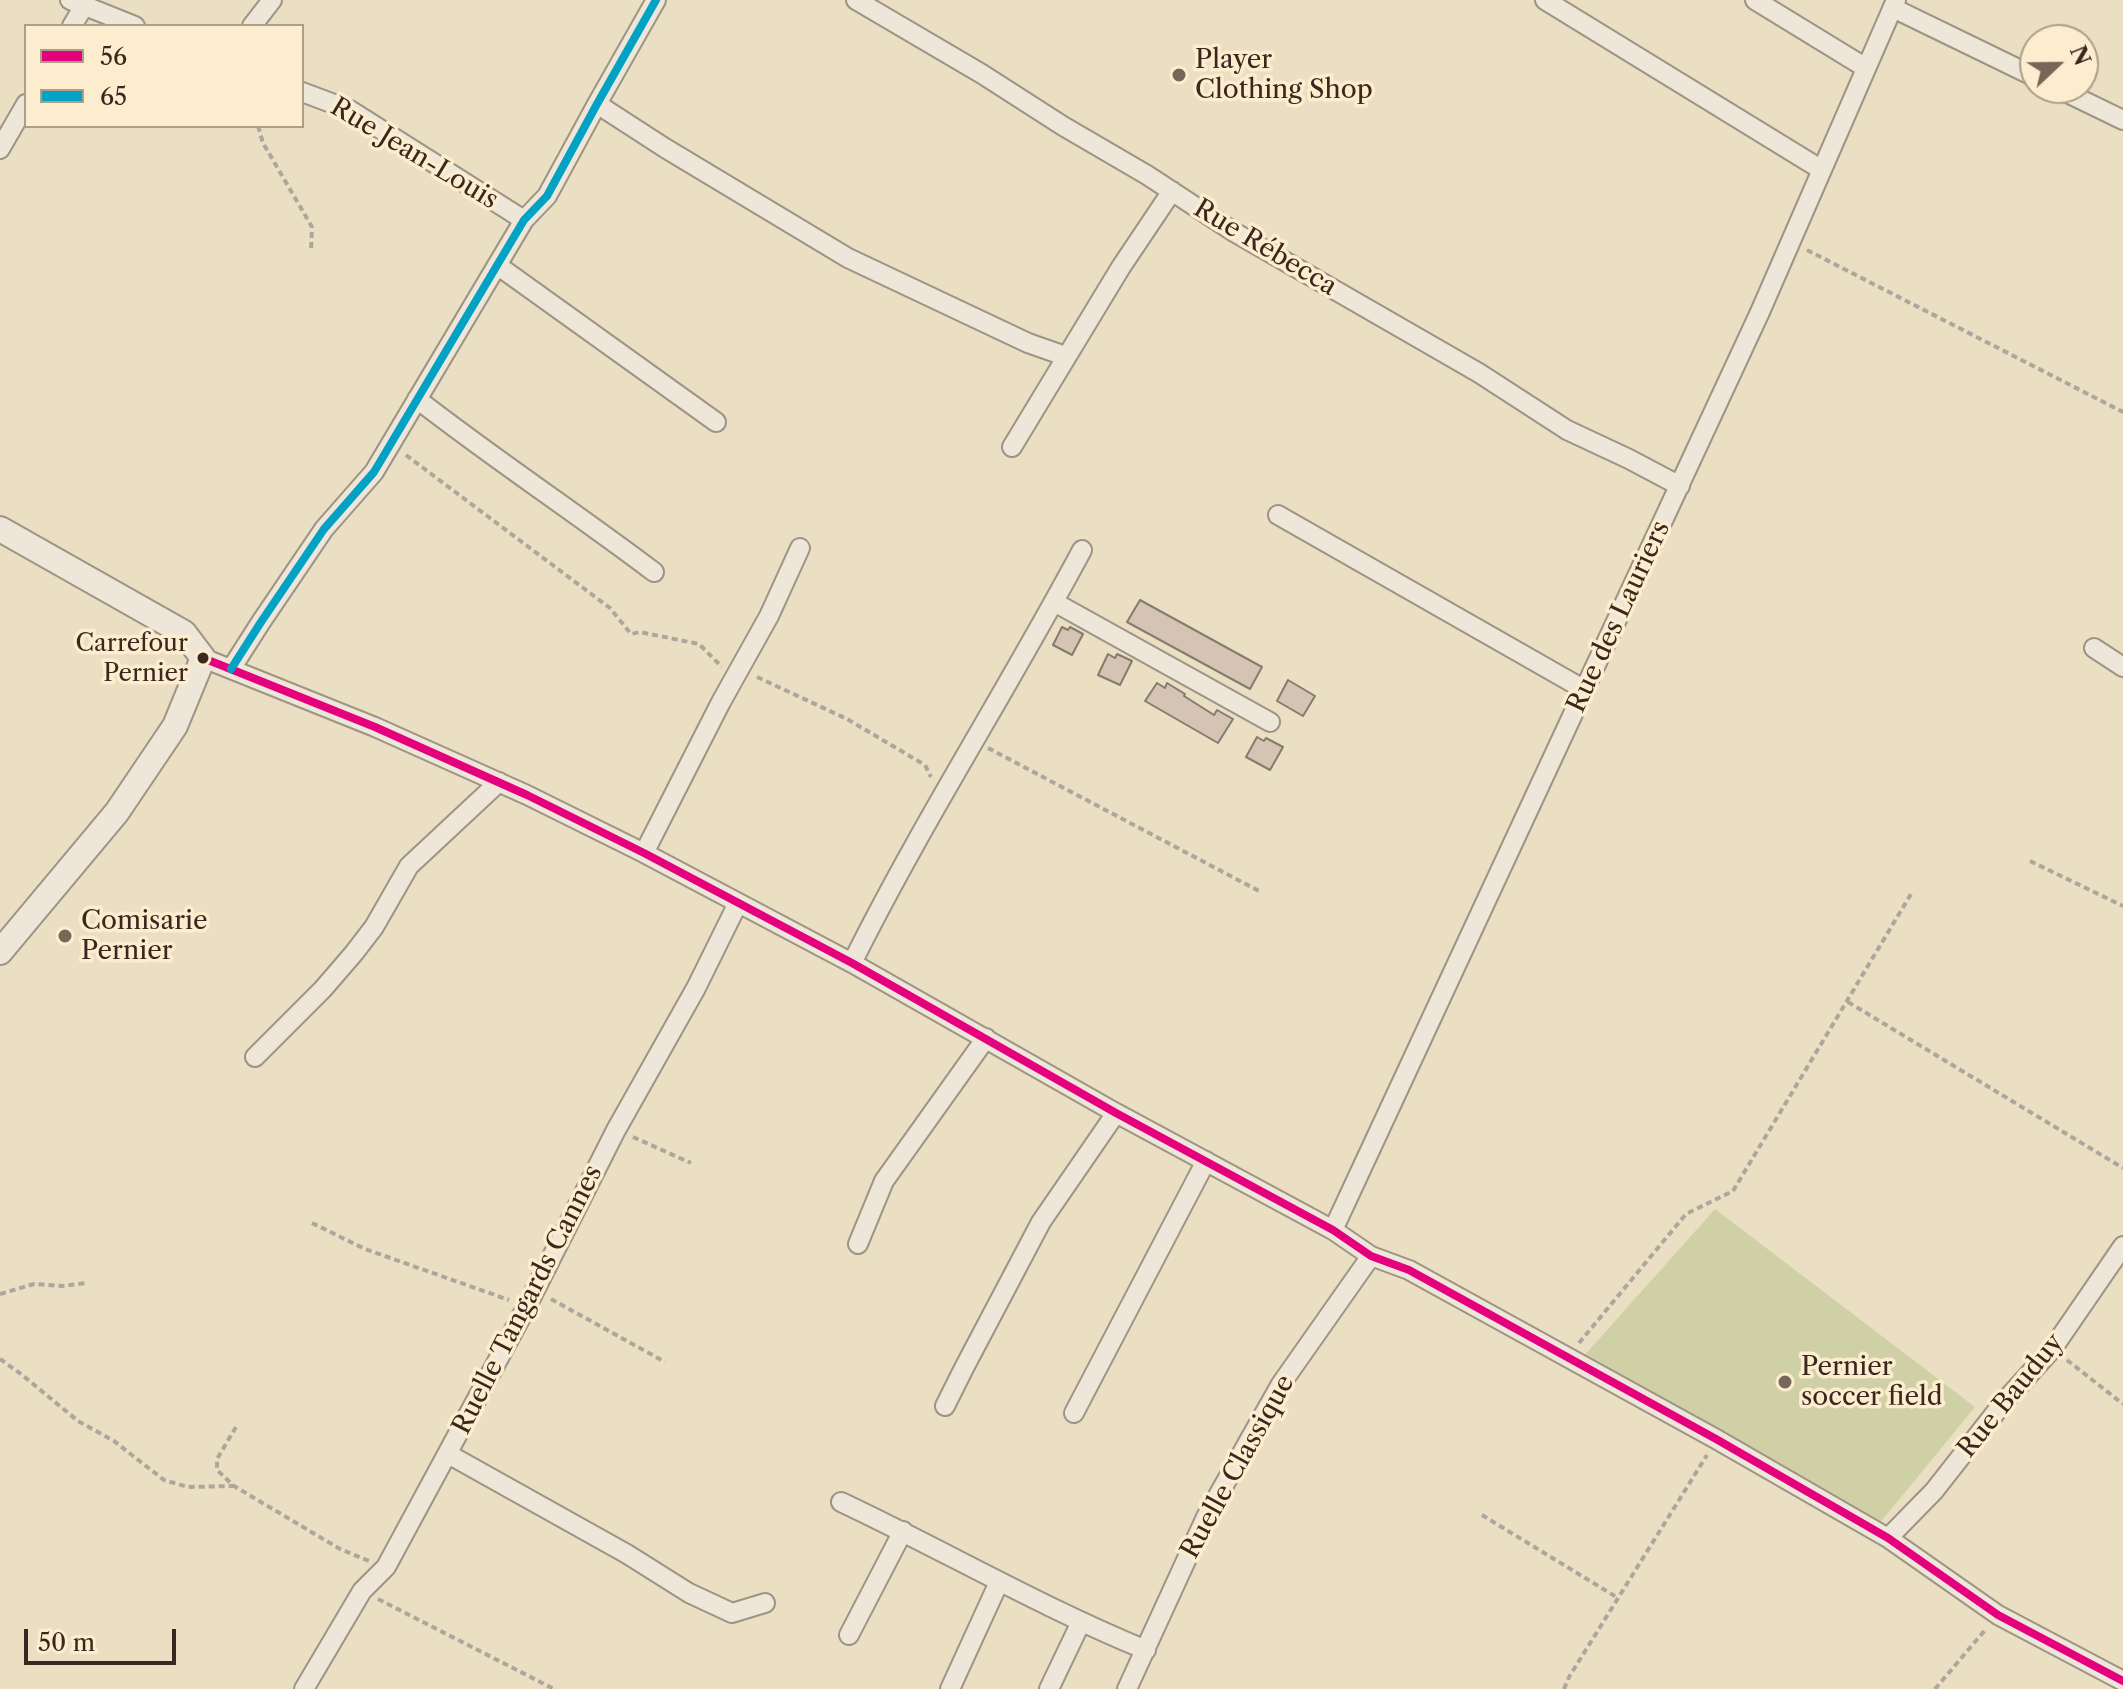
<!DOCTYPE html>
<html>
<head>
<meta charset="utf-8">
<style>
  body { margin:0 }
  #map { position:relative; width:2123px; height:1689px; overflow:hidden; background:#eadec3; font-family:"Libre Caslon Text",serif }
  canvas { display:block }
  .legend { position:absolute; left:24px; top:24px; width:280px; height:104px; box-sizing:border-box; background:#fcedce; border:2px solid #ae9e88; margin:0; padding:10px 14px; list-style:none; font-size:24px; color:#3a271f }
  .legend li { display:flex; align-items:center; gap:16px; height:40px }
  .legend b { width:40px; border:2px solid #ae9e88 }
  .north { position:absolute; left:2019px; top:24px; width:80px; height:80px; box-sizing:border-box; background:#fcedce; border:2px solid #ae9e88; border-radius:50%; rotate:68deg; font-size:22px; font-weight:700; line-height:32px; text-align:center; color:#3a271f }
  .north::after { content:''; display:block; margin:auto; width:28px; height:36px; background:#786758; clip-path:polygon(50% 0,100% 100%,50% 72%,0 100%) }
  .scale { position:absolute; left:24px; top:1629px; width:152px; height:36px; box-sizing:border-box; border:4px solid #3a271f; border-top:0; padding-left:10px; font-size:24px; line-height:28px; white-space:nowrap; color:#3a271f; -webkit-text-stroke:6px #fcedce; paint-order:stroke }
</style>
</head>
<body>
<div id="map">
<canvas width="2123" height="1689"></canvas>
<ul class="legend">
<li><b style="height:10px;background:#e5007d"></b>56</li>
<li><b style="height:10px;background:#03a2c5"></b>65</li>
</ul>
<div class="north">N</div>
<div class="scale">50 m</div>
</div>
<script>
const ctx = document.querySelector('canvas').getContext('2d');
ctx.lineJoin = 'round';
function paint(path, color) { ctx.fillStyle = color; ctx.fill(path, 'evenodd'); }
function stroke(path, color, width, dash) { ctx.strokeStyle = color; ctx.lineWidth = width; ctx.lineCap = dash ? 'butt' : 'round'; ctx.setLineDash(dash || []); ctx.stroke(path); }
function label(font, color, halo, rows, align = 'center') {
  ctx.font = font + ' "Libre Caslon Text",serif'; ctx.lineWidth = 7; ctx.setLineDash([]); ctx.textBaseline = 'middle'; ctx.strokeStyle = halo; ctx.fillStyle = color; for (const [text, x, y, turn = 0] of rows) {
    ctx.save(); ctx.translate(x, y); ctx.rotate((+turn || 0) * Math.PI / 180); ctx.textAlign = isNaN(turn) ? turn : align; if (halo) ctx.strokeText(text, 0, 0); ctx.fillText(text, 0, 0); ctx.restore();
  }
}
paint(new Path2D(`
  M 1715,1209 L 1975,1407 L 1879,1524 L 1583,1357 Z`), '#d0d0a6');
const building = new Path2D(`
  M 1140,600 L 1262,667 L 1250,689 L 1127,622 Z
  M 1062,627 L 1068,630 L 1070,627 L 1083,634 L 1072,655 L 1053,645 Z
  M 1108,654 L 1115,658 L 1117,654 L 1132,661 L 1120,685 L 1098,675 Z
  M 1288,680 L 1315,696 L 1303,716 L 1277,701 Z
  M 1157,683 L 1165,688 L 1167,683 L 1185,694 L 1184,696 L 1214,715 L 1217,710 L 1233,719 L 1218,743 L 1145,701 Z
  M 1257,737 L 1264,741 L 1266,738 L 1283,747 L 1270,770 L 1246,757 Z`);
paint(building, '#d5c4b3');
stroke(building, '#847c6e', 2);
const minor = new Path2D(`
  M 70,0 L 135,26
  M 856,0 L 982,74 L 1063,126 L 1147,175 L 1234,232 L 1479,373 L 1567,430 L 1629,459 L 1680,486
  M 1545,0 L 1822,170
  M 1755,0 L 1866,68
  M 1893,8 L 2035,77
  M 72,26 L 84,6
  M 252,26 L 272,0
  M 2057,88 L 2123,120
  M 302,92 L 350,110 L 524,220
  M 597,104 L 665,148 L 848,258 L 1028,343 L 1065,356
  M 0,149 L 26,104
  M 497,265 L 716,422
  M 417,399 C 494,459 576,513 654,572
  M 1012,447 L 1121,267 L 1172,191
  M 1278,515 L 1585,690
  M 1054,602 L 1270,722
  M 2094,648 L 2123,667
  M 203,658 L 375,727 L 527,795 L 644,853 L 852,963 L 1116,1113 L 1333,1230 L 1371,1256 L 1409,1270 L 1716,1439 L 1888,1538 L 1998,1615 L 2123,1681
  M 231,669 L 261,622 L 324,529 L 374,472 L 524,220 L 547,196 L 597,104 L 656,0
  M 644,853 L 721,702 L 769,616 L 800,548
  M 852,963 C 922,822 1008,689 1082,550
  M 255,1057 L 323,989 L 354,953 L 374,927 L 409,866 L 499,782
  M 1333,1230 L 1760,312 L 1896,0
  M 858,1244 L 884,1181 L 986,1038
  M 945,1406 L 964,1368 L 1041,1222 L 1116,1113
  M 1074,1413 L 1206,1161
  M 448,1454 L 627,1554 L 689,1593 L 732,1613 L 765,1603
  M 841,1502 C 943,1550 1041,1607 1146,1650
  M 1888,1538 L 1934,1491 L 2003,1403 L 2053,1348 L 2123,1246
  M 849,1635 L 903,1531
  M 304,1689 L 362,1591 L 386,1567 L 527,1306 L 616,1130 L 696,988 L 738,903
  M 950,1689 L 999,1582
  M 1049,1689 L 1081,1622
  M 1127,1689 L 1206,1517 L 1281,1384 L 1371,1256`);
const tertiary = new Path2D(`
  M 0,529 L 184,633 L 203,658 L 175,726 L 117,812 L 0,952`);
stroke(minor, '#9d9484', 22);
stroke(tertiary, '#9d9484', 28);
stroke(new Path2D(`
  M 258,126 L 263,143 L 312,227 L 311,251
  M 1807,250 L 2123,412
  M 406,455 L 610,608 L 631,634 L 640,632 L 699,644 L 722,667
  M 757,677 L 847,719 L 925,765 L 931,777
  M 988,748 L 1259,891
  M 2030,861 L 2123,906
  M 1848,1002 L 2123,1168
  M 633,1137 L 691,1163
  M 312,1223 L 365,1249 L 509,1300
  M 0,1294 L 34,1284 L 62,1286 L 87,1283
  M 551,1299 L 665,1362
  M 1579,1343 L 1686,1214 L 1733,1191 L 1911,894
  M 0,1359 L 21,1374 L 78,1421 L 114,1441 L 164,1480 L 188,1487 L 234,1486
  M 2067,1360 L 2123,1404
  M 236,1427 L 217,1459 L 217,1470 L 234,1486 L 340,1549 L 369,1561
  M 1482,1515 L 1618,1598
  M 378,1599 L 554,1689
  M 1564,1689 L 1569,1677 L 1707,1455
  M 1935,1689 L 1986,1629`), '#ada69b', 4, [6, 4]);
stroke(minor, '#ede6d9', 18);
stroke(tertiary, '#ede6d9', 24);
stroke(new Path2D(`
  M 203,658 L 375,727 L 527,795 L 644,853 L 852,963 L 1116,1113 L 1333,1230 L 1371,1256 L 1409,1270 L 1716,1439 L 1888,1538 L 1998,1615 L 2123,1681`), '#e5007d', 8);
stroke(new Path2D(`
  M 231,669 L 261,622 L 324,529 L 374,472 L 524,220 L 547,196 L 597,104 L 656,0`), '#03a2c5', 8);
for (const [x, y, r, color] of [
  [1179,75,8,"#786758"],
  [203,658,7,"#3a271f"],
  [65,936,8,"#786758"],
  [1785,1382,8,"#786758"]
]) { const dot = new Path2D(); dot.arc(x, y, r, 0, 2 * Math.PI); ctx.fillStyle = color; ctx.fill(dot); stroke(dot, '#fcedce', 3); }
label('24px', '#3a271f', '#fcedce', [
  ["Carrefour",188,644],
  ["Pernier",188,674]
], 'right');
label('26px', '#3a271f', '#fcedce', [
  ["Player",1195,60],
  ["Clothing Shop",1195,90],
  ["Comisarie",81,921],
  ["Pernier",81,951],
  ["Pernier",1801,1367],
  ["soccer field",1801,1397]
], 'left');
label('26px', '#3a271f', '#fcedce', [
  ["Rue Jean-Louis",414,154,31],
  ["Rue Rébecca",1265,248,31],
  ["Rue des Lauriers",1619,617,-65],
  ["Ruelle Tangards Cannes",528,1300,-63],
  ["Rue Bauduy",2011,1396,-51],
  ["Ruelle Classique",1238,1467,-61]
]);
</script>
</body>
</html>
